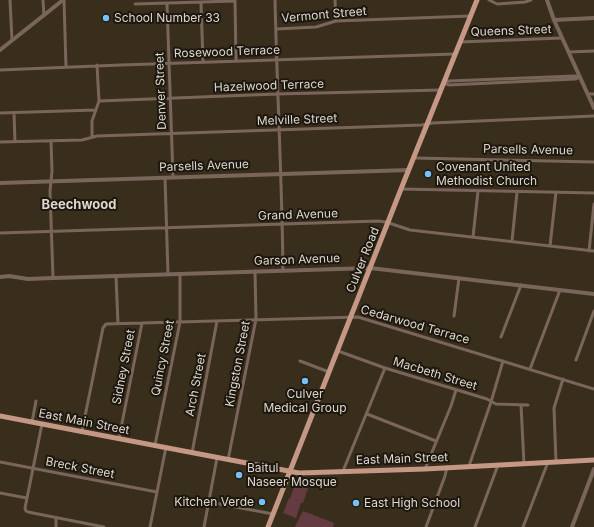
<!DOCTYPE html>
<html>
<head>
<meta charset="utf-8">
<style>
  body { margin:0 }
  canvas { display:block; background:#392d1c }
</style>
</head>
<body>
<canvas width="594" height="527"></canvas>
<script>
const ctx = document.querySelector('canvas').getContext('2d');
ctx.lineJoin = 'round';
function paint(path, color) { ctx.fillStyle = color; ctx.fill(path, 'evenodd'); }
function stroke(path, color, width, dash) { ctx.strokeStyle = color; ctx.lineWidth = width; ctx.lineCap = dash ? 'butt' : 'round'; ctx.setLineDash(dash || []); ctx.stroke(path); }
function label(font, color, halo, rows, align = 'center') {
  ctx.font = font + ' Inter,sans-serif'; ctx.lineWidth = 4; ctx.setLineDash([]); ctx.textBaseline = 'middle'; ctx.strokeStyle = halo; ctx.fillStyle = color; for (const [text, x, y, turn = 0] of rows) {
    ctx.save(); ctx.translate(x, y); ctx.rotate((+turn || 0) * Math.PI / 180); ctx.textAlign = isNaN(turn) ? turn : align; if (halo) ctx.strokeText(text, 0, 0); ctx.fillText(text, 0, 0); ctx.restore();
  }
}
paint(new Path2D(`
  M 295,484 L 308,488 L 303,503 L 301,503 L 296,518 L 283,513 L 289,498 L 290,499 Z
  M 303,511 L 334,523 L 333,527 L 295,527 Z`), '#633b40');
stroke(new Path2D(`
  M 10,0 L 12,40
  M 43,0 L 44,16
  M 64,0 L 66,67
  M 235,0 L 236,61
  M 275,0 C 277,90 282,180 283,271
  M 335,0 L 336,21
  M 489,0 L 497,4 L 525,2 L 531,0
  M 201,3 L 203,62
  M 135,4 L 235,1
  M 167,4 L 173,177
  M 276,29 L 316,27 L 336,21 L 470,16
  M 460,42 L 562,38
  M 569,52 L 594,51
  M 0,70 L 121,65 L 455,54
  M 444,83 L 449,85 L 575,79 L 580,77
  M 444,83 L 449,81 L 575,76 L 580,77
  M 588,94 L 594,94
  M 99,101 L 277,94 L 441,90
  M 0,113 L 95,110
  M 14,113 L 15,142
  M 92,137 L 92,121 L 99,101 L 97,65
  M 51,141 L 52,171 L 50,191 L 53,278
  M 0,142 L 82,140 L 97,136 L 422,125 L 432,123 L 594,116
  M 414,158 L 594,162
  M 165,178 L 168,274
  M 401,189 L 594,193
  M 0,233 L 378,221 L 386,222 L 410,230 L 594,251
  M 473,237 L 478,191
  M 512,241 L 517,192
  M 550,246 L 556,192
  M 589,251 L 594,204
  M 116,276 L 118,324
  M 454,316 L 459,278
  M 501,337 L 521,285
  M 338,351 L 385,368 L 487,399 L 496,404 L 528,405
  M 576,360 L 594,311
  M 300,361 L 329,372
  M 530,369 L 560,290
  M 521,405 L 524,464
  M 367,414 L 436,441
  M 32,422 L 36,401
  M 42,424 L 25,508 L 26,511 L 28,512 L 104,527
  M 82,431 L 103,328 L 106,324 L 358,317 L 594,389
  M 119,438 L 142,323
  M 155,445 L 180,322 L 180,274
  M 192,453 L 217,321
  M 228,460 L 256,319 L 255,271
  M 0,462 L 157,492
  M 556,462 L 554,408 L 563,379
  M 469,466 L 491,402 L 503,361
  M 425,469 L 451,406 L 456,390
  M 343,471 L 385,368
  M 0,493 L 27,498
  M 209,502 L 273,514
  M 56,518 L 56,527
  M 150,527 L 166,447
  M 204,527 L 217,458
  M 426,527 L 445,476 L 447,467
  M 475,527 L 498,465
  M 523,527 L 548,462`), '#7a655b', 3);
stroke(new Path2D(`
  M 547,0 L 554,20 L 594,108
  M 554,20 L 594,18
  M 0,50 L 63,0
  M 0,183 L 409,170
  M 0,277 L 9,276 L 28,279 L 53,278 L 370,268 L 594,294
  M 572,527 L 594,469`), '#7a655b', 4);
stroke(new Path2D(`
  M 0,416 L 299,473 L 425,469 L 594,460
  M 268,527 L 401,189 L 477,0`), '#c49885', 5);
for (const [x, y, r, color] of [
  [106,18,4,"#75c0f6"],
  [428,174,4,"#75c0f6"],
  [305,381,4,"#75c0f6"],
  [239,475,4,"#75c0f6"],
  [262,502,4,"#75c0f6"],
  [356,503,4,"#75c0f6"]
]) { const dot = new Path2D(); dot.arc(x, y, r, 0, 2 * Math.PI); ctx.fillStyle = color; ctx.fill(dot); stroke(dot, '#1c170f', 1.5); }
label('12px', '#ded7cc', '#1c170f', [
  ["Vermont Street",324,15,-5],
  ["Queens Street",511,31,-2],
  ["Rosewood Terrace",227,52,-2],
  ["Hazelwood Terrace",269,86,-2],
  ["Denver Street",161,91,-92],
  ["Melville Street",297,120,-2],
  ["Parsells Avenue",528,150,1],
  ["Parsells Avenue",204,166,-2],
  ["Grand Avenue",298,215,-2],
  ["Garson Avenue",297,260,-2],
  ["Culver Road",363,260,-68],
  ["Cedarwood Terrace",415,325,16],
  ["Quincy Street",163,358,-79],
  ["Kingston Street",238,364,-79],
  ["Sidney Street",124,367,-79],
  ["Macbeth Street",435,374,17],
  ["Arch Street",196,385,-79],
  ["East Main Street",84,422,11],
  ["East Main Street",402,459,-2],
  ["Breck Street",80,468,11]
]);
label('12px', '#ded7cc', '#1c170f', [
  ["School Number 33",114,18],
  ["Covenant United",436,167],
  ["Methodist Church",436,181],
  ["Culver",305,394,"center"],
  ["Medical Group",305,408,"center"],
  ["Baitul",247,468],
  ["Naseer Mosque",247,482],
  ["Kitchen Verde",254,502,"right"],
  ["East High School",364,503]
], 'left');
label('bold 13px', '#ded7cc', '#1c170f', [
  ["Beechwood",79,205]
]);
</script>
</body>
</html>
